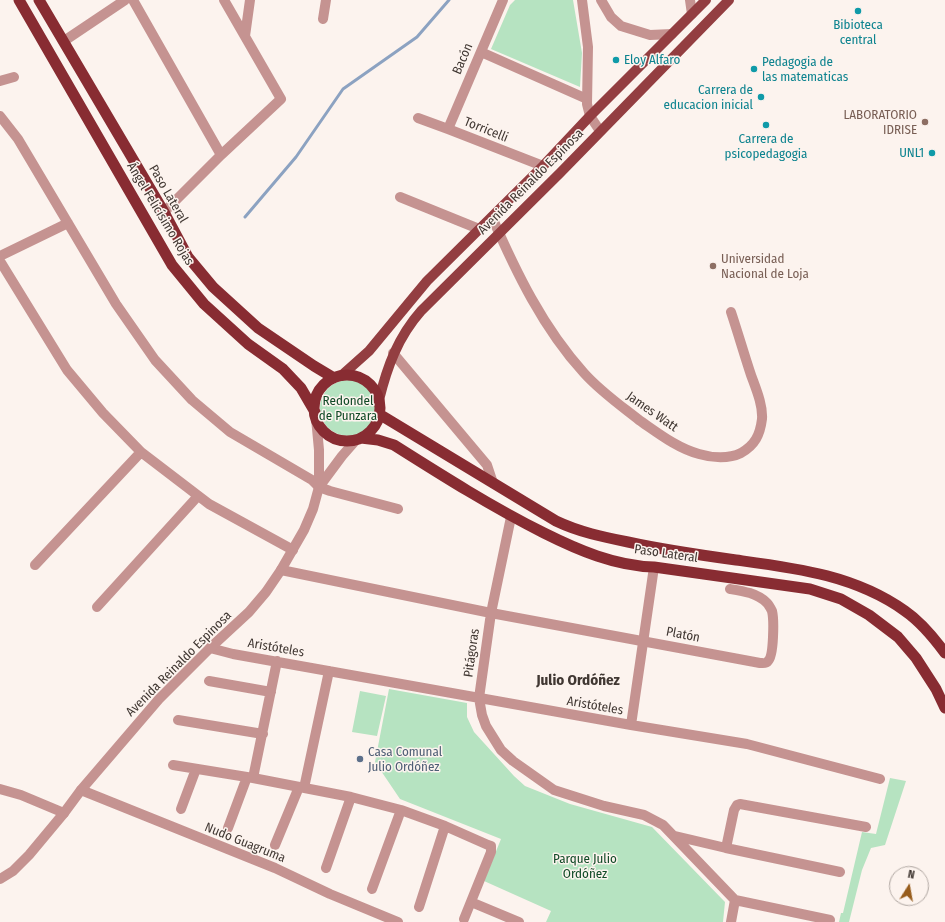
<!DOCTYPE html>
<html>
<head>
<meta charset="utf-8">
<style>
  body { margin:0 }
  #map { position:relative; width:945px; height:922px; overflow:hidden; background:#fcf3ee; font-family:"Fira Sans Condensed",sans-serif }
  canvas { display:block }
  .north { position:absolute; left:889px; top:866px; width:40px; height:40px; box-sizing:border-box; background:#fcf3ee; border:1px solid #b1a8a3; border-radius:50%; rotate:11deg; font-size:11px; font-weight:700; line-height:16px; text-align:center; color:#403732 }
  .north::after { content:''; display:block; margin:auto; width:14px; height:18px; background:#975c1c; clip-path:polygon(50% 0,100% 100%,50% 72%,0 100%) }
</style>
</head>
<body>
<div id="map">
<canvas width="945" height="922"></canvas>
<div class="north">N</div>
</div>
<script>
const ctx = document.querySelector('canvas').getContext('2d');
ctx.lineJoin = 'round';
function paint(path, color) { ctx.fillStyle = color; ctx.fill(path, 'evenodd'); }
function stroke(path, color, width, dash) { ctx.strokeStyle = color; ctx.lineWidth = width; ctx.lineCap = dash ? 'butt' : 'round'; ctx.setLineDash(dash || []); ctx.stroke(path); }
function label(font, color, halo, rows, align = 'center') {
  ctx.font = font + ' "Fira Sans Condensed",sans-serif'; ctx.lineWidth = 3; ctx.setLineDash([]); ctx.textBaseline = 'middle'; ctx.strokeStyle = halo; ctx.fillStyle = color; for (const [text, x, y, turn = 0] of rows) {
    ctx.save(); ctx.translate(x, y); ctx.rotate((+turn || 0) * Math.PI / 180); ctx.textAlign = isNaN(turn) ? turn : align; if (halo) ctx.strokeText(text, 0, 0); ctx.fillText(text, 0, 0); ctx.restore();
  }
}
paint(new Path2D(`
  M 515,0 L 573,0 L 582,53 L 580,87 L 491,49 L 510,5 Z
  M320 408a28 28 0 1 1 56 0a28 28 0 1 1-56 0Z
  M 389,689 L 467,703 L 467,717 L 474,732 L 514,776 L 525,786 L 570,804 L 652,827 L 725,902 L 723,922 L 546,922 L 551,911 L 484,881 L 501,839 L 400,799 L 375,762 Z
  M 360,691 L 386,696 L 377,736 L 352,732 Z
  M 890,778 L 906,781 L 885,845 L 871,848 L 862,870 L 849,922 L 839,922 L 841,913 L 843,913 L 862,832 L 876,834 Z`), '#b6e3c1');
stroke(new Path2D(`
  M 245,217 L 296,157 L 343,89 L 417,37 L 449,0`), '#8ca2c1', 3);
stroke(new Path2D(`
  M 133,0 L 221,155
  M 690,0 L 692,14
  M 323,19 L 326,0
  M 245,36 L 250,0
  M 64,41 L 125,0
  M 481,52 L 587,99
  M 0,81 L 14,77
  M 0,116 L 18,139 L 116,304 L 155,360 L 192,400 L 230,432 L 312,480 L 319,487 L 330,491 L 398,509
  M 418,118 L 448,129 L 543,166
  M 448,129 L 503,0
  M 400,197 L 479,229
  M 164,212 L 221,155 L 281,99 L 224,0
  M 492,217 C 516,272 543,328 584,373 C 600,391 620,405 639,420 C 658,433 677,448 699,454 C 712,458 729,459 741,453 C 755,445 760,435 762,419 C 763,405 756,389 751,375 C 744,354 738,333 731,312
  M 0,256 L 68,223
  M 0,261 L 67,370 L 103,413 L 141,452 L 209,504 L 293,550
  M 393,353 L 487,465 L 493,483
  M 511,517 L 491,613 L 479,698 L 482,715 L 486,726 L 501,750 L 513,761 L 554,790 L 604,806 L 644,815 L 663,825 L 735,900 L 830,920
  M 35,565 L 141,452
  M 281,570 L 491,613 L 760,663 C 763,663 766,664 768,661 C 774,656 774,619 772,611 C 771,609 769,605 767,603 C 757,593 743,591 730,589
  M 97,607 L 198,496
  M 210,648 L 233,654 L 631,725 L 747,744 L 880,779
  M 209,681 L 271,692
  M 178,720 L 263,734
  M 631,725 L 654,567
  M 173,765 L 253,778 L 351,797 L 401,810 L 445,826 L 488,845 L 491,846 L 491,852 L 464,919
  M 253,778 L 277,661
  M 304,788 L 329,671
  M 0,789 L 21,795 L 64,813
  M 81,790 L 275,868 L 330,894 L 398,922
  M 181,809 L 196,769
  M 228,828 L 247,777
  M 675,836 L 726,848 L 734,810 L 737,805 L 740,804 L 866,827
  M 275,845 L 299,787
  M 726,848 L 840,872
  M 326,868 L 351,797
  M 372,889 L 401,810
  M 471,902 L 519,922
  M 419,907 L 445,826
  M 731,922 L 735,900`), '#c59391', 10);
stroke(new Path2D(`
  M 582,0 L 588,47 L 587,104 L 590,116 L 600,131
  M 601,0 L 611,17 L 621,26 L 650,35 L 672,34
  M 319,487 L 342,456 L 356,440
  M 0,879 L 13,871 L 29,855 L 64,813 L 81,790 L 159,699 L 210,648 L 249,612 L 266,592 L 281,570 L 304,530 L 313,509 L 319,487 L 319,450 L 316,418`), '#c59391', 10);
stroke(new Path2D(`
  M 341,376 L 369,351 L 427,281 L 543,166 L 590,116 L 706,0
  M 379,400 C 387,367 398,337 421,311 L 560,173 L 729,0`), '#933e41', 10);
stroke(new Path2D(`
  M 19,0 L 172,265 L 204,304 L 248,344 L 283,369 L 301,388 L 315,412
  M 39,0 L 164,212 L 188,257 L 213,287 L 258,328 L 314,366 L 334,378
  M314 408a33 33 0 1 1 66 0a33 33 0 1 1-66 0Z
  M 379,414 L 556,521 C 579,532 603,537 628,542 C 664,550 700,555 736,560 C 795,568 855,575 905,611 C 921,622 934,638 945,653
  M 361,438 L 378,440 L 394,445 C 443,476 492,507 544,533 C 578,550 615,566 654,567 L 810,589 L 841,599 L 869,615 L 898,637 L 916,658 L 936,689 L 945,708`), '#882c32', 11);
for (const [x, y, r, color] of [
  [858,11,4,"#0f9aa8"],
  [616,60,4,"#0f9aa8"],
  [754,69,4,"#0f9aa8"],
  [761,97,4,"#0f9aa8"],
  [925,122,4,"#8d6e63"],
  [766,125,4,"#0f9aa8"],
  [932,153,4,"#0f9aa8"],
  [713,266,4,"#8d6e63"],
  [360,759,4,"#5c6f8a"]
]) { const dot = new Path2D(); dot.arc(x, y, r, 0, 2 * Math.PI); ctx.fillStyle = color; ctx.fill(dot); stroke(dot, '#fcf3ee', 1.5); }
label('13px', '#0d838f', '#fcf3ee', [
  ["Bibioteca",858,25],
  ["central",858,40],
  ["Eloy Alfaro",624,60,"left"],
  ["Pedagogia de",762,62,"left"],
  ["las matematicas",762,77,"left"],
  ["Carrera de",753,90,"right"],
  ["educacion inicial",753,105,"right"],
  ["Carrera de",766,139],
  ["psicopedagogia",766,154],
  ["UNL1",924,153,"right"]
]);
label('13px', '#403732', '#fcf3ee', [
  ["Bacón",463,59,-67],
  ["Torricelli",486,130,22],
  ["Avenida Reinaldo Espinosa",531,182,-45],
  ["Paso Lateral",168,194,60],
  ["Ángel Felicísimo Rojas",160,214,59],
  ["James Watt",652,412,35],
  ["Paso Lateral",666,554,8],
  ["Platón",683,635,11],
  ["Aristóteles",276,648,10],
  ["Pitágoras",472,653,-82],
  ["Avenida Reinaldo Espinosa",179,664,-45],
  ["Aristóteles",595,706,10],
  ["Nudo Guagruma",245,843,22]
]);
label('13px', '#785e54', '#fcf3ee', [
  ["LABORATORIO",917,115],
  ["IDRISE",917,130],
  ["Universidad",721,259,"left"],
  ["Nacional de Loja",721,274,"left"]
], 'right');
label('13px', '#104a26', '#fcf3ee', [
  ["Redondel",348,401],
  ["de Punzara",348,416],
  ["Parque Julio",585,859],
  ["Ordóñez",585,874]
]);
label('13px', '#4e5e75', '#fcf3ee', [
  ["Casa Comunal",368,752],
  ["Julio Ordóñez",368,767]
], 'left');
label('bold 15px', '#403732', '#fcf3ee', [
  ["Julio Ordóñez",578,681]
]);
</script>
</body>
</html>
